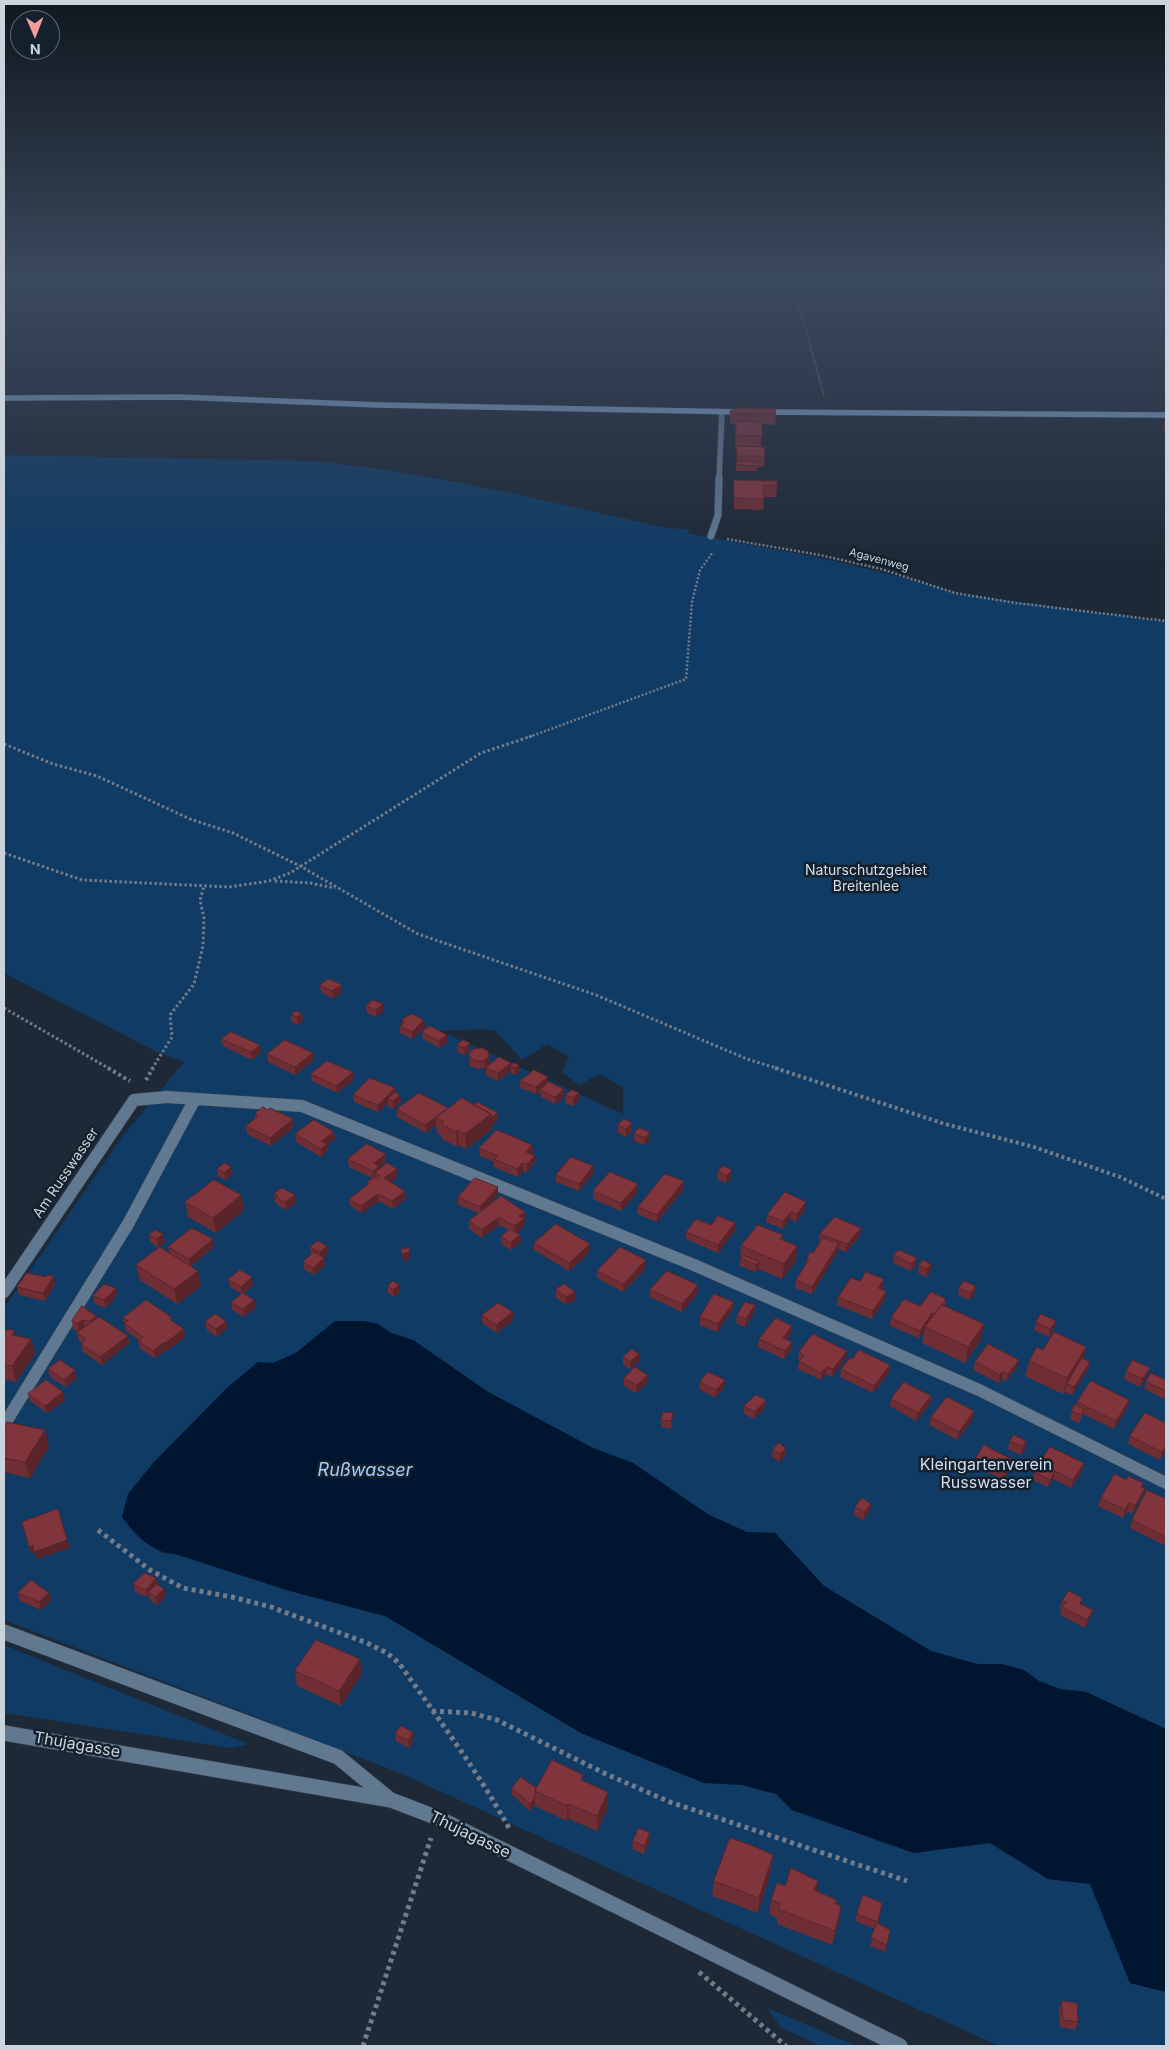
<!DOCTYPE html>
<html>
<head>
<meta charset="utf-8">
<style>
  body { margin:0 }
  #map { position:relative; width:1170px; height:2050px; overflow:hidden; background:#1e2937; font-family:Inter,sans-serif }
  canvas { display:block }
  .frame { position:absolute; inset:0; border:5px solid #cbd3dc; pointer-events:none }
  .north { position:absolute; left:10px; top:10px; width:50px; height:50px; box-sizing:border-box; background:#14202c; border:1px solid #5d6872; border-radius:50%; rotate:179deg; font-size:14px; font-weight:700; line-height:20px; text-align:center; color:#cbd3dc }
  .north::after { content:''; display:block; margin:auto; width:18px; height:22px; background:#f59b9e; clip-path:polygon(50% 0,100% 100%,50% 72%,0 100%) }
</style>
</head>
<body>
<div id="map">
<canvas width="1170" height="2050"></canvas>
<div class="frame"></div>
<div class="north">N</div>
</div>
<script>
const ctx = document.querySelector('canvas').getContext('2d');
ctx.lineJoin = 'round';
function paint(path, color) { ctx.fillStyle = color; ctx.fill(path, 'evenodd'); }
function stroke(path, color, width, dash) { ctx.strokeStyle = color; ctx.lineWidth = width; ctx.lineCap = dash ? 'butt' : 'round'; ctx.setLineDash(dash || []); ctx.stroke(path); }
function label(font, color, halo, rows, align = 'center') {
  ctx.font = font + ' Inter,sans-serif'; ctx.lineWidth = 5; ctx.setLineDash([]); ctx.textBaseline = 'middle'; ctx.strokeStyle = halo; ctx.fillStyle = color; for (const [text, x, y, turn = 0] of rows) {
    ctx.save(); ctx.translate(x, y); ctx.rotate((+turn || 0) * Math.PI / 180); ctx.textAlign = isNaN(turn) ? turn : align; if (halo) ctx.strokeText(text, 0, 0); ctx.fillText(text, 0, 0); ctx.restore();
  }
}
paint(new Path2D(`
  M 4,455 L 309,461 C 428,471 545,501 662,527 L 690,530 L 687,533 L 821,558 L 914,580 L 955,593 L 1166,622 L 1166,1729 L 1086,1692 L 1060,1689 L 1039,1681 L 1024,1670 L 1002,1664 L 977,1664 L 931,1651 L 824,1586 L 775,1533 L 747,1532 L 709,1515 L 633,1463 L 593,1448 L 488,1392 L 413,1340 L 391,1333 L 378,1324 L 364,1321 L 335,1321 L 296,1353 L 228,1387 L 154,1462 L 128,1494 L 161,1553 L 175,1554 L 290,1591 L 385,1616 L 581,1733 L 704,1783 L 742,1785 L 776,1794 L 792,1810 L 914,1853 L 990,1842 L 1048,1879 L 1091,1884 L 1130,1983 L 1166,1992 L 1166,2046 L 999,2046 L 400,1773 L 4,1620 L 4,1308 L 122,1137 L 184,1062 L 157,1052 L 4,973 ZM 483,1029 L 496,1031 L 522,1060 L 547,1044 L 569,1057 L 562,1072 L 579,1085 L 599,1074 L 623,1087 L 623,1114 L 440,1031 Z
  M 4,1645 L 248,1744 L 232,1748 L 4,1713 Z
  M 768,2008 L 856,2046 L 820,2046 L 780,2027 Z`), '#103b65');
paint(new Path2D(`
  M 335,1321 L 364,1321 L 378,1324 L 391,1333 L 413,1340 L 488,1392 L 593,1448 L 633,1463 L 709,1515 L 747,1532 L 775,1533 L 824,1586 L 931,1651 L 977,1664 L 1002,1664 L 1024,1670 L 1039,1681 L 1060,1689 L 1086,1692 L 1166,1729 L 1166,1992 L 1130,1983 L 1090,1884 L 1048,1879 L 990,1843 L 914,1853 L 792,1810 L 776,1794 L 742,1785 L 704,1783 L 581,1733 L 385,1616 L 290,1591 L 175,1554 C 152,1553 135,1535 122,1517 L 128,1494 L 154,1462 L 228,1387 L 258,1362 L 273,1363 L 296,1353 Z`), '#001530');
const serviceFar1 = new Path2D(`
  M 167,1097 L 302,1106 L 694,1265 L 979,1390 L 1166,1483
  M 4,1425 L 128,1224 L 195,1099`);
const service = new Path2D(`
  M 4,1632 L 338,1757 L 388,1798`);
const minorFar3 = new Path2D(`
  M 719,479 L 722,412`);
const minorFar2 = new Path2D(`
  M 711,536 L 718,515 L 719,478`);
const minorFar1 = new Path2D(`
  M 4,1292 L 134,1100 L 167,1097`);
const minor = new Path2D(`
  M 4,1733 L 391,1800 L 438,1818 L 900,2046`);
const secondary = new Path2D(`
  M 4,398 L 179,397 L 379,405 L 743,412
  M 762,412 L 1166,415`);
stroke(serviceFar1, '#3a4451', 13);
stroke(service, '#3a4451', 16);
stroke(minorFar3, '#3a4451', 6);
stroke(minorFar2, '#3a4451', 8);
stroke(minorFar1, '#3a4451', 13);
stroke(minor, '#3a4451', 16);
stroke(secondary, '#3a4451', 6);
stroke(new Path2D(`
  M 792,279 L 824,396`), '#737c88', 2, [1, 1]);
stroke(new Path2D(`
  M 727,539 L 820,555 L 881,569 L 955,593 L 1016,603 L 1166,621
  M 529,737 L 686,679 L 692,602 L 700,570 L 713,552`), '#737c88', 2.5, [2, 2]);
stroke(new Path2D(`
  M 4,744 L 53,764 L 97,776 L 190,819 L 233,833 L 300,866 L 418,934 L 596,995 L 747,1059 L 779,1069
  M 4,853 L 82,880 L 229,887 L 269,881 L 290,873 L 481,753 L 532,736
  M 275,881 L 310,883 L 335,888
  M 4,1008 L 110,1069
  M 152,1069 L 172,1037 L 170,1015 L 194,984 L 203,946 L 204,918 L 200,900 L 204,886`), '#737c88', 3, [2.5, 2.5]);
stroke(new Path2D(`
  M 108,1068 L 130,1081
  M 775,1068 L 945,1124 L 1034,1147 L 1120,1177 L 1166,1199
  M 146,1080 L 153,1068`), '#737c88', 4, [3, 3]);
stroke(new Path2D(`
  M 98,1530 L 150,1570 L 183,1588 L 232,1597 L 271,1607 L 367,1643 L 387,1653 L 399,1663 C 437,1717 477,1770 509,1828
  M 432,1711 L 471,1713 L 497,1720 L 606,1774 L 670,1802 L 907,1881
  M 699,1972 L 786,2046
  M 363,2046 L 431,1838`), '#737c88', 5, [4, 4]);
stroke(serviceFar1, '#617891', 12);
stroke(service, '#617891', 15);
stroke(minorFar3, '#617891', 5.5);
stroke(minorFar2, '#617891', 7);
stroke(minorFar1, '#617891', 12);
stroke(minor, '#617891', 15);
stroke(secondary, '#81a5cd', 5.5);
paint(new Path2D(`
  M 730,411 L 776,414 L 775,425 L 762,424 L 761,446 L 735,446 L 736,424 L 730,424 Z
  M 1165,417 L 1166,417 L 1166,434 L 1163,428 Z
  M 737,446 L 765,456 L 764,467 L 758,467 L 757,471 L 736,471 Z
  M 734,480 L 777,486 L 776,497 L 764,497 L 763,510 L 734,509 Z
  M 320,985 L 342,992 L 333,999 L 321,992 Z
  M 366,1006 L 384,1011 L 376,1017 L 367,1013 Z
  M 291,1015 L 303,1020 L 298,1025 L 291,1022 Z
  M 402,1020 L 425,1027 L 412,1039 L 400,1033 L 400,1026 L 402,1024 Z
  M 422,1032 L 447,1042 L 440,1048 L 423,1039 Z
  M 221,1039 L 261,1052 L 252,1060 L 223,1046 Z
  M 457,1045 L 470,1051 L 464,1055 L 458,1052 Z
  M 474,1049 L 490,1064 L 485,1068 L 477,1069 L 470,1066 L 469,1053 Z
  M 313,1053 L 314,1060 L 295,1075 L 268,1062 L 267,1054 Z
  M 514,1063 L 519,1072 L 515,1075 L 511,1073 L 511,1071 L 498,1081 L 486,1075 L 486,1068 L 511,1065 Z
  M 353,1072 L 353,1080 L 337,1093 L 312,1081 L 311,1074 Z
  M 548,1077 L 548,1083 L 564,1089 L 564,1097 L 555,1104 L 541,1097 L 540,1091 L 536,1094 L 520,1088 L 520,1081 Z
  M 396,1092 L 401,1102 L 393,1109 L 388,1106 L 388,1103 L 378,1112 L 354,1102 L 353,1095 Z
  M 579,1093 L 579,1100 L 573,1106 L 565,1103 L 565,1095 Z
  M 397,1109 L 448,1109 L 498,1120 L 491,1126 L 492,1129 L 466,1149 L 459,1145 L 457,1147 L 442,1139 L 442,1136 L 437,1133 L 436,1125 L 426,1133 L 397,1117 Z
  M 255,1114 L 294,1127 L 271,1146 L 247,1134 L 246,1126 L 255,1119 Z
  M 632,1123 L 632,1131 L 626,1137 L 618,1133 L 618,1125 Z
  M 295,1134 L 335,1139 L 327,1145 L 328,1151 L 321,1157 L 296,1142 Z
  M 634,1134 L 650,1140 L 644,1145 L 634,1141 Z
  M 532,1145 L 533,1153 L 531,1154 L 535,1156 L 535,1163 L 527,1172 L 523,1171 L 518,1177 L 494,1167 L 494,1162 L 480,1156 L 479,1148 Z
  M 386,1154 L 386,1162 L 379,1167 L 379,1169 L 398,1177 L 390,1182 L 405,1199 L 393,1209 L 379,1201 L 362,1213 L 350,1206 L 349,1199 L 367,1186 L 367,1182 L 373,1178 L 349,1167 L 348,1159 Z
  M 217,1169 L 233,1174 L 225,1180 L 218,1176 Z
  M 718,1171 L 731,1178 L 726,1183 L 717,1179 Z
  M 593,1174 L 579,1191 L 556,1182 L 556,1175 Z
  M 684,1181 L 684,1189 L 657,1222 L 637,1214 L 638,1207 Z
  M 638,1184 L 638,1192 L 621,1211 L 593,1199 L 593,1191 Z
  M 498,1187 L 498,1194 L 487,1207 L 525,1212 L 524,1227 L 516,1233 L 520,1235 L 521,1242 L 511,1250 L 501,1244 L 501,1237 L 509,1230 L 499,1225 L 482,1238 L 469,1229 L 469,1221 L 479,1213 L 458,1205 L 458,1197 Z
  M 274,1194 L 296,1203 L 286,1210 L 277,1205 L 277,1203 L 275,1202 Z
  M 241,1195 L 244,1210 L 216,1233 L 188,1217 L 185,1202 Z
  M 805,1210 L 796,1222 L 790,1219 L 783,1229 L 766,1222 L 767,1215 Z
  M 735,1223 L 735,1230 L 718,1253 L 686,1239 L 686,1232 Z
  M 820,1234 L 860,1236 L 846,1252 L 838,1249 L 838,1251 L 812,1294 L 795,1288 L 796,1280 L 806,1264 L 807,1258 L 813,1253 L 820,1242 L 819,1242 Z
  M 149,1235 L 165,1242 L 158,1247 L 150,1242 Z
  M 782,1240 L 797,1246 L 796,1261 L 782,1279 L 758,1269 L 756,1272 L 740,1266 L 741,1246 Z
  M 534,1243 L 590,1244 L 590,1252 L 569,1271 L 534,1250 Z
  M 168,1247 L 214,1247 L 191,1266 L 201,1286 L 177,1304 L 140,1280 L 136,1265 L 170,1253 Z
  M 310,1247 L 328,1254 L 324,1257 L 325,1265 L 314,1275 L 304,1269 L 303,1262 L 311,1254 Z
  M 894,1255 L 916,1265 L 911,1271 L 893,1263 Z
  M 931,1264 L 930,1272 L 926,1277 L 918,1273 L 919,1266 Z
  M 646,1268 L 623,1292 L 597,1278 L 597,1271 Z
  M 228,1280 L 253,1285 L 244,1293 L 254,1300 L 256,1307 L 244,1317 L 232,1310 L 231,1303 L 242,1294 L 230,1287 Z
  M 860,1281 L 883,1287 L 881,1290 L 885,1299 L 872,1319 L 837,1305 L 838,1297 Z
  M 55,1284 L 45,1301 L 19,1295 L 17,1287 Z
  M 388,1286 L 400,1292 L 394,1297 L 388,1293 Z
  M 116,1288 L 117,1295 L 106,1308 L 95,1304 L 93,1296 Z
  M 959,1288 L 974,1294 L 970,1300 L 958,1295 Z
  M 556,1289 L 575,1300 L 566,1305 L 556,1297 Z
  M 650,1290 L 698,1293 L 682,1312 L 650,1297 Z
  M 946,1299 L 945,1306 L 981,1340 L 965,1363 L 922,1343 L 925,1330 L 919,1338 L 890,1326 L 891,1318 L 920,1306 Z
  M 734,1302 L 733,1309 L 717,1332 L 700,1325 L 700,1317 Z
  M 755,1305 L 754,1313 L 745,1327 L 736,1323 L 737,1316 Z
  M 513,1312 L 513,1320 L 497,1333 L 482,1323 L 482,1315 Z
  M 96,1316 L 97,1319 L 128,1336 L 129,1343 L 102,1365 L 83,1352 L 81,1344 L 82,1343 L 79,1341 L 77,1333 L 79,1332 L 73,1329 L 72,1321 Z
  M 171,1317 L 172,1322 L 185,1337 L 167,1351 L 166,1350 L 155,1358 L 140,1349 L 138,1341 L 139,1340 L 126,1331 L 123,1318 Z
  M 226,1321 L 227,1328 L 217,1337 L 207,1330 L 205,1322 Z
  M 1036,1322 L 1054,1328 L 1049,1337 L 1034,1330 Z
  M 792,1326 L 792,1333 L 787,1339 L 791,1350 L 784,1359 L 758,1347 L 759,1339 Z
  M 4,1332 L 31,1339 L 35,1354 L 16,1382 L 4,1379 Z
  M 1086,1347 L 1083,1359 L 1088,1369 L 1072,1395 L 1065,1392 L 1065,1391 L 1063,1394 L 1025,1376 L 1029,1361 L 1043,1350 Z
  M 799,1352 L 846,1359 L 832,1377 L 826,1374 L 821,1380 L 798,1369 L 799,1360 L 798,1359 Z
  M 639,1354 L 639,1362 L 630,1369 L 623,1364 L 623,1357 Z
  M 852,1359 L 889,1373 L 873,1393 L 840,1377 L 841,1369 Z
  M 975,1362 L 1017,1367 L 1006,1381 L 1002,1379 L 999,1383 L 973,1370 Z
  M 48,1369 L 77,1378 L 66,1387 L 50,1377 Z
  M 1126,1371 L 1147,1376 L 1140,1387 L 1124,1379 Z
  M 648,1375 L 647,1383 L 636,1393 L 624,1386 L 624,1378 Z
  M 1166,1380 L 1166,1398 L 1165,1399 L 1144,1389 L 1146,1382 Z
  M 700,1382 L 724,1388 L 715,1398 L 699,1389 Z
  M 28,1394 L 65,1400 L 47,1413 L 30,1401 Z
  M 931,1396 L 930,1404 L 916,1421 L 890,1406 L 891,1399 Z
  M 766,1400 L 765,1408 L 754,1419 L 744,1414 L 744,1406 Z
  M 1129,1400 L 1127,1408 L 1114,1429 L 1083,1414 L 1079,1423 L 1070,1419 L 1072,1411 L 1076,1406 L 1077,1402 Z
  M 974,1411 L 973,1419 L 957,1440 L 929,1425 L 931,1417 Z
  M 673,1413 L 671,1429 L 661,1427 L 661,1420 Z
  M 4,1427 L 49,1446 L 30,1478 L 4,1472 Z
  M 1130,1436 L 1166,1450 L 1160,1460 L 1128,1444 Z
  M 1010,1441 L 1026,1441 L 1025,1449 L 1021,1455 L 1008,1449 Z
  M 786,1448 L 786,1456 L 779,1462 L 772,1457 L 773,1449 Z
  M 976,1458 L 1013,1460 L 1011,1467 L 1004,1480 L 975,1466 Z
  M 1084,1463 L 1082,1471 L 1071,1488 L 1053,1479 L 1048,1487 L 1033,1480 L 1034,1472 Z
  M 1126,1480 L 1143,1483 L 1142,1487 L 1145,1488 L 1142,1496 L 1132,1514 L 1127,1511 L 1123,1518 L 1098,1506 L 1101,1498 Z
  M 1166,1499 L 1166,1546 L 1130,1528 L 1132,1520 Z
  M 855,1507 L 870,1511 L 863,1520 L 854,1515 Z
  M 156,1578 L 157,1584 L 164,1589 L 166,1596 L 157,1605 L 150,1600 L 149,1595 L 147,1597 L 135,1592 L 133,1584 Z
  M 18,1593 L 51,1600 L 41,1610 L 20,1601 Z
  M 1062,1601 L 1080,1604 L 1093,1610 L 1090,1617 L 1085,1628 L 1060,1615 L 1062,1609 L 1060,1608 Z
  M 295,1671 L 362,1674 L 341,1706 L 297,1686 Z
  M 395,1734 L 414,1739 L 409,1748 L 396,1741 Z
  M 583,1781 L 608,1792 L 608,1807 L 597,1831 L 569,1819 L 567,1821 L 535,1806 L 535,1804 L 530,1811 L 512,1795 L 512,1788 L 536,1788 Z
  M 650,1833 L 650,1840 L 644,1854 L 632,1849 L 633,1841 Z
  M 773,1855 L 771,1870 L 758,1913 L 712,1896 L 714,1881 Z
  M 785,1886 L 816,1891 L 837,1900 L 836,1904 L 841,1906 L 839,1921 L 832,1945 L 777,1924 L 777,1918 L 769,1914 L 771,1900 Z
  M 882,1903 L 878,1924 L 890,1930 L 885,1952 L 870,1946 L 875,1929 L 855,1921 L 857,1914 Z
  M 1062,2001 L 1078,2022 L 1075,2030 L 1060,2027 L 1059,2008 Z`), '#6e2e34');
paint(new Path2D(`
  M 342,985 L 342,992 L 333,999 L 332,991 Z
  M 383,1004 L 384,1011 L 376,1017 L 376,1010 Z
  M 302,1013 L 303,1020 L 298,1025 L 297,1017 Z
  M 424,1020 L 425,1027 L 412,1039 L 412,1032 Z
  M 447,1035 L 447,1042 L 440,1048 L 439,1041 Z
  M 470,1043 L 470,1051 L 464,1055 L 464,1048 Z
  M 260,1045 L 261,1052 L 252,1060 L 251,1052 Z
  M 313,1053 L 314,1060 L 295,1075 L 295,1067 Z
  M 489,1056 L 490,1064 L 485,1068 L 484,1061 Z
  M 511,1063 L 511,1071 L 498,1081 L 498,1073 Z
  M 519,1065 L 519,1072 L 515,1075 L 515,1068 Z
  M 353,1072 L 353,1080 L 337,1093 L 336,1086 Z
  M 548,1077 L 548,1084 L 536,1094 L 536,1087 Z
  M 395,1088 L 396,1095 L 388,1099 L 388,1103 L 378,1112 L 378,1105 Z
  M 564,1089 L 564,1097 L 555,1104 L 555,1097 Z
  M 579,1093 L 579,1100 L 573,1106 L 573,1098 Z
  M 400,1095 L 401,1102 L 393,1109 L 393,1101 Z
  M 448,1108 L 448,1116 L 436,1118 L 436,1125 L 426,1133 L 425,1125 Z
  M 498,1113 L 498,1120 L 491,1126 L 492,1129 L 466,1149 L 465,1134 L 491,1114 Z
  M 293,1119 L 294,1127 L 271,1146 L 270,1138 Z
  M 632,1123 L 632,1131 L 626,1137 L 626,1129 Z
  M 458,1130 L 459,1145 L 457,1147 L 456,1132 Z
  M 334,1132 L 335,1139 L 327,1145 L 328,1151 L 321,1157 L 321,1141 Z
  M 650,1132 L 650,1140 L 644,1145 L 645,1138 Z
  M 532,1145 L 533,1153 L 526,1160 L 526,1152 Z
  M 386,1154 L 386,1162 L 379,1167 L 380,1174 L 375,1173 L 375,1178 L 374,1178 L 373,1171 L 374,1163 Z
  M 535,1156 L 535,1163 L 527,1172 L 527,1164 Z
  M 522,1163 L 523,1171 L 518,1177 L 517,1169 Z
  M 593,1166 L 593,1174 L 579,1191 L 579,1184 Z
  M 231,1167 L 233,1174 L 225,1180 L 224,1173 Z
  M 397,1169 L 398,1177 L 385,1186 L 384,1178 Z
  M 732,1170 L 731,1178 L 726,1183 L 726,1176 Z
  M 684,1181 L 684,1189 L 657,1222 L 657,1215 Z
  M 638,1184 L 638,1192 L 621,1211 L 621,1203 Z
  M 498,1187 L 498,1194 L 481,1214 L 480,1207 Z
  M 405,1191 L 405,1199 L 393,1209 L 392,1201 Z
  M 378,1194 L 379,1201 L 362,1213 L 361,1206 Z
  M 241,1195 L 244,1210 L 216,1233 L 213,1218 Z
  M 295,1195 L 296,1203 L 286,1210 L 285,1202 Z
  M 806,1202 L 805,1210 L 796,1222 L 797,1214 Z
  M 525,1212 L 524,1227 L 515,1234 L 514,1226 L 519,1216 Z
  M 791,1212 L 790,1219 L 783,1229 L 783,1221 Z
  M 499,1217 L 499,1225 L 482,1238 L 482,1230 Z
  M 735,1223 L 735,1230 L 718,1253 L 718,1245 Z
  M 861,1228 L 860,1236 L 846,1252 L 847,1244 Z
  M 163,1234 L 165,1242 L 158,1247 L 157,1239 Z
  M 520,1235 L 521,1242 L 511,1250 L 511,1242 Z
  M 213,1239 L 214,1247 L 190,1266 L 189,1259 Z
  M 839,1243 L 838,1251 L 812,1294 L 812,1287 Z
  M 590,1244 L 590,1252 L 569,1271 L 569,1263 Z
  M 327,1246 L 328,1254 L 321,1260 L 320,1252 Z
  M 797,1246 L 796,1261 L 782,1279 L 784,1264 Z
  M 410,1252 L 410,1260 L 403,1261 L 402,1254 Z
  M 324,1258 L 325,1265 L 314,1275 L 313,1268 Z
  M 917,1258 L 916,1265 L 911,1271 L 912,1264 Z
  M 646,1260 L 646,1268 L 623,1292 L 623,1284 Z
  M 759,1262 L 758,1269 L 756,1272 L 756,1265 Z
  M 931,1264 L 930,1272 L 926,1277 L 927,1269 Z
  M 198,1271 L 201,1286 L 177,1304 L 174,1289 Z
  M 54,1276 L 55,1284 L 45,1301 L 43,1293 Z
  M 252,1277 L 253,1285 L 242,1294 L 241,1287 Z
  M 884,1279 L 883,1287 L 877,1296 L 878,1288 Z
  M 399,1285 L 400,1292 L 394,1297 L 393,1290 Z
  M 698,1285 L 698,1293 L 682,1312 L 682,1304 Z
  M 976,1286 L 974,1294 L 970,1300 L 971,1293 Z
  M 116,1288 L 117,1295 L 106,1308 L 104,1300 Z
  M 886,1291 L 885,1299 L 872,1319 L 873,1311 Z
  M 575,1292 L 575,1300 L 566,1305 L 566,1297 Z
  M 254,1300 L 256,1307 L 244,1317 L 243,1309 Z
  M 734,1302 L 733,1309 L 717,1332 L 718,1324 Z
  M 755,1305 L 754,1313 L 745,1327 L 746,1319 Z
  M 513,1312 L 513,1320 L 497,1333 L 496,1325 Z
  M 932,1313 L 931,1321 L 925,1327 L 925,1330 L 919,1338 L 920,1331 Z
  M 96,1316 L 98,1324 L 92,1328 L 90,1321 Z
  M 83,1320 L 85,1327 L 79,1332 L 77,1324 Z
  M 226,1321 L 227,1328 L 217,1337 L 216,1329 Z
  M 1056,1321 L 1054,1328 L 1049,1337 L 1050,1329 Z
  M 984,1324 L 981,1340 L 965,1363 L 968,1347 Z
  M 792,1326 L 792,1333 L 782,1346 L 783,1338 Z
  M 184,1329 L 185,1337 L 167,1351 L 165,1343 Z
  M 128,1336 L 129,1343 L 102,1365 L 100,1357 Z
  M 31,1339 L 35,1354 L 16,1382 L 12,1366 Z
  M 164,1342 L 166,1350 L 155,1358 L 153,1351 Z
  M 792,1342 L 791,1350 L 784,1359 L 785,1351 Z
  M 1086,1347 L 1083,1362 L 1067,1384 L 1065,1391 L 1063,1394 L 1067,1378 Z
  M 847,1351 L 846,1359 L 832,1377 L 833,1369 Z
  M 639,1354 L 639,1362 L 630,1369 L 630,1362 Z
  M 1019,1360 L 1017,1367 L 1006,1381 L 1008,1374 Z
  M 1090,1362 L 1088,1369 L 1072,1395 L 1074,1387 Z
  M 890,1365 L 889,1373 L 873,1393 L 874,1386 Z
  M 827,1367 L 826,1374 L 821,1380 L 821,1373 Z
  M 1150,1368 L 1147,1376 L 1140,1387 L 1142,1379 Z
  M 75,1370 L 77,1378 L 66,1387 L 64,1380 Z
  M 1003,1371 L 1002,1379 L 999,1383 L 1000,1375 Z
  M 648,1375 L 647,1383 L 636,1393 L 637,1385 Z
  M 725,1380 L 724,1388 L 715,1398 L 716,1390 Z
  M 63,1392 L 65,1400 L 47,1413 L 45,1406 Z
  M 931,1396 L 930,1404 L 916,1421 L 918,1413 Z
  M 766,1400 L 765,1408 L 754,1419 L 755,1412 Z
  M 1129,1400 L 1127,1408 L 1114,1429 L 1116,1421 Z
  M 974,1411 L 973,1419 L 957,1440 L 959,1432 Z
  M 45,1430 L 49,1446 L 30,1478 L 25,1462 Z
  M 1026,1441 L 1025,1449 L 1021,1455 L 1023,1447 Z
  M 1166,1446 L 1166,1450 L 1160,1460 L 1162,1452 Z
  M 786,1448 L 786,1456 L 779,1462 L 780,1454 Z
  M 1013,1460 L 1011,1467 L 1004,1480 L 1005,1472 Z
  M 1084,1463 L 1082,1471 L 1071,1488 L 1073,1480 Z
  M 1055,1471 L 1053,1479 L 1048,1487 L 1050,1480 Z
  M 1145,1488 L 1142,1496 L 1132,1514 L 1135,1506 Z
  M 1129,1503 L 1127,1511 L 1123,1518 L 1125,1510 Z
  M 871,1504 L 870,1511 L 863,1520 L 865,1512 Z
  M 67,1540 L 70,1548 L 37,1559 L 35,1553 L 31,1554 L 29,1547 L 33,1545 Z
  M 156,1578 L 158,1586 L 148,1592 L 149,1595 L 147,1597 L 146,1590 Z
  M 164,1589 L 166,1596 L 157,1605 L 155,1597 Z
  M 49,1593 L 51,1600 L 41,1610 L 39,1602 Z
  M 1093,1610 L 1090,1617 L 1085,1628 L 1087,1620 Z
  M 360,1659 L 362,1674 L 341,1706 L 339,1691 Z
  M 413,1732 L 414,1739 L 409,1748 L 408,1740 Z
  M 608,1792 L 608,1807 L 597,1831 L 597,1816 Z
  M 535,1797 L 535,1804 L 530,1811 L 530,1804 Z
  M 568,1804 L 569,1819 L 567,1821 L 567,1806 Z
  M 650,1833 L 650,1840 L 644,1854 L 644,1846 Z
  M 773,1855 L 771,1870 L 758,1913 L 759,1898 Z
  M 818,1881 L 816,1896 L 814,1890 Z
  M 841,1906 L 839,1921 L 832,1945 L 835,1931 Z`), '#5a252a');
const building = new Path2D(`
  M 738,408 L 775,409 L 776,414 L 730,413 L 730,411 Z
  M 749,421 L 762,423 L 762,436 L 736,435 L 736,422 Z
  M 737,446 L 764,447 L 765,456 L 737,456 Z
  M 737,461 L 758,462 L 758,466 L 737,465 Z
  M 734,480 L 777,481 L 777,486 L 764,485 L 764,499 L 734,498 Z
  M 329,979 L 342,985 L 332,991 L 320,985 Z
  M 373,1000 L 383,1004 L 376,1010 L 366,1006 Z
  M 296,1011 L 302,1013 L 297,1017 L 291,1015 Z
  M 412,1014 L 424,1020 L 412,1032 L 400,1026 L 405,1022 L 402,1020 L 407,1016 Z
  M 430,1026 L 447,1035 L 439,1041 L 422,1032 Z
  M 231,1032 L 260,1045 L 251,1052 L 221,1039 Z
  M 285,1040 L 313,1053 L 295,1067 L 267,1054 Z
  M 463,1040 L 470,1043 L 464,1048 L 457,1045 Z
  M 482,1048 L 488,1051 L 489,1056 L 484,1061 L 476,1061 L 470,1058 L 469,1053 L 474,1049 Z
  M 499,1057 L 511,1063 L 498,1073 L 486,1068 Z
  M 327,1061 L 353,1072 L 336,1086 L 311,1074 Z
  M 514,1063 L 519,1065 L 515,1068 L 510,1066 Z
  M 534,1070 L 548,1077 L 536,1087 L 520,1081 Z
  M 370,1078 L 395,1088 L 378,1105 L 353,1095 Z
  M 549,1082 L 564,1089 L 555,1097 L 540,1090 Z
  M 572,1090 L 579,1093 L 573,1098 L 565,1095 Z
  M 395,1092 L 400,1095 L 393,1101 L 388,1099 Z
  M 419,1093 L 448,1108 L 425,1125 L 397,1109 Z
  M 462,1098 L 491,1114 L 465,1134 L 458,1130 L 456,1132 L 441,1124 L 444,1122 L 436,1118 Z
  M 477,1102 L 498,1113 L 491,1118 L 491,1114 L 474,1105 Z
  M 263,1107 L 268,1110 L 270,1108 L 293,1119 L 270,1138 L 246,1126 L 258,1116 L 255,1114 Z
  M 624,1119 L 632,1123 L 626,1129 L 618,1125 Z
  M 314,1120 L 334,1132 L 321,1141 L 327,1144 L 321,1149 L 295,1134 Z
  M 639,1128 L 650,1132 L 645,1138 L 634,1134 Z
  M 497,1130 L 532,1145 L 526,1152 L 535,1156 L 527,1164 L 522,1163 L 517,1169 L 494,1159 L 498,1156 L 479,1148 Z
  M 367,1144 L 386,1154 L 374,1163 L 379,1166 L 373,1171 L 348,1159 Z
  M 571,1157 L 593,1166 L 579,1184 L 556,1175 Z
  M 225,1163 L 231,1167 L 224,1173 L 217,1169 Z
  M 387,1163 L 397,1169 L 384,1178 L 405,1191 L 392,1201 L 378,1194 L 361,1206 L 349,1199 L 369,1184 L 367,1182 L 374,1177 L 377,1179 L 380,1176 L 375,1173 Z
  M 723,1166 L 732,1170 L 726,1176 L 718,1171 Z
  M 610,1172 L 638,1184 L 621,1203 L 593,1191 Z
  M 665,1174 L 684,1181 L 657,1215 L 638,1207 Z
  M 475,1178 L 498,1187 L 480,1207 L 458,1197 Z
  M 214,1180 L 241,1195 L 213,1218 L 185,1202 Z
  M 282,1188 L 295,1195 L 285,1202 L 276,1198 L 278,1196 L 274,1194 Z
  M 785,1192 L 806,1202 L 797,1214 L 791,1212 L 783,1221 L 767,1215 Z
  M 501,1196 L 525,1212 L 519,1216 L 524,1219 L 514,1226 L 499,1217 L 482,1230 L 469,1221 Z
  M 718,1216 L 735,1223 L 718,1245 L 686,1232 L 696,1219 L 711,1225 Z
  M 835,1217 L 861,1228 L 847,1244 L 820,1234 Z
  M 556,1224 L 590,1244 L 569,1263 L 534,1243 Z
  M 758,1225 L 783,1235 L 780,1239 L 797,1246 L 784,1264 L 741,1246 Z
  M 192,1228 L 213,1239 L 189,1259 L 168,1247 Z
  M 510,1229 L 520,1235 L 511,1242 L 501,1237 Z
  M 155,1230 L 163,1234 L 157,1239 L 149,1235 Z
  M 823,1238 L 839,1243 L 812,1287 L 796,1280 L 809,1259 L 807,1258 L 810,1252 L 813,1253 Z
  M 318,1241 L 327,1246 L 320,1252 L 310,1247 Z
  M 160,1247 L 198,1271 L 174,1289 L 136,1265 Z
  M 620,1247 L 646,1260 L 623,1284 L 597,1271 Z
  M 409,1248 L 410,1252 L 402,1254 L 401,1249 Z
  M 899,1250 L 917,1258 L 912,1264 L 894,1255 Z
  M 314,1252 L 324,1258 L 313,1268 L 303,1262 Z
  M 743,1255 L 759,1262 L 756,1265 L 741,1258 Z
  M 923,1260 L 931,1264 L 927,1269 L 919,1266 Z
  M 240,1270 L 252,1277 L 241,1287 L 228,1280 Z
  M 667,1271 L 698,1285 L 682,1304 L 650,1290 Z
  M 866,1272 L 884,1279 L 878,1288 L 886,1291 L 873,1311 L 838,1297 L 851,1278 L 860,1281 Z
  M 27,1273 L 46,1277 L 47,1275 L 54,1276 L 43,1293 L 17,1287 Z
  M 393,1281 L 399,1285 L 393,1290 L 388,1286 Z
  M 964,1281 L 976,1286 L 971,1293 L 959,1288 Z
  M 104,1284 L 116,1288 L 104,1300 L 93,1296 Z
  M 564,1284 L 575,1292 L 566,1297 L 556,1289 Z
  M 931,1292 L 946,1299 L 935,1314 L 932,1313 L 920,1331 L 891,1318 L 904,1299 L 920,1306 Z
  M 243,1293 L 254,1300 L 243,1309 L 231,1303 Z
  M 714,1294 L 734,1302 L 718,1324 L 700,1317 Z
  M 146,1300 L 171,1317 L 169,1319 L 184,1329 L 165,1343 L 164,1342 L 153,1351 L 138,1341 L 143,1337 L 124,1323 L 128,1321 L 123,1318 Z
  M 745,1302 L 755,1305 L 746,1319 L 737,1316 Z
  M 498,1303 L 513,1312 L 496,1325 L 482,1315 Z
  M 942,1305 L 984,1324 L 968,1347 L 925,1327 Z
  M 82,1306 L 96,1316 L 90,1321 L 83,1320 L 77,1324 L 72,1321 Z
  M 215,1314 L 226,1321 L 216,1329 L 205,1322 Z
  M 1041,1314 L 1056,1321 L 1050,1329 L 1036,1322 Z
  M 99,1317 L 128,1336 L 100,1357 L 81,1344 L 86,1339 L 77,1333 Z
  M 776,1318 L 792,1326 L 783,1338 L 792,1342 L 785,1351 L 759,1339 Z
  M 8,1329 L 15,1331 L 12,1335 L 31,1339 L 12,1366 L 4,1364 L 4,1332 L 5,1332 Z
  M 1054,1332 L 1086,1347 L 1067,1378 L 1029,1361 L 1037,1347 L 1043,1350 Z
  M 813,1334 L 847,1351 L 833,1369 L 827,1367 L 821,1373 L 799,1361 L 804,1355 L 799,1352 Z
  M 988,1344 L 1019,1360 L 1008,1374 L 1003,1371 L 1000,1375 L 975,1362 Z
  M 632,1349 L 639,1354 L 630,1362 L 623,1357 Z
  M 859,1350 L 890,1365 L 874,1386 L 841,1369 L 850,1358 L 852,1359 Z
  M 1082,1358 L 1090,1362 L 1074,1387 L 1067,1384 Z
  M 60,1360 L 75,1370 L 64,1380 L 48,1369 Z
  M 1133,1360 L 1150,1368 L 1142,1379 L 1126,1371 Z
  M 635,1367 L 648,1375 L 637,1385 L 624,1378 Z
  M 708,1372 L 725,1380 L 716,1390 L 700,1382 Z
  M 1151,1373 L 1166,1380 L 1166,1391 L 1146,1382 Z
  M 46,1380 L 63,1392 L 45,1406 L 28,1394 Z
  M 1091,1381 L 1129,1400 L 1116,1421 L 1077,1402 Z
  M 904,1382 L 931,1396 L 918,1413 L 891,1399 Z
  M 756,1395 L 766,1400 L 755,1412 L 744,1406 Z
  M 947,1397 L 974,1411 L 959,1432 L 931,1417 Z
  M 1074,1405 L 1084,1409 L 1081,1415 L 1072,1411 Z
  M 663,1412 L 673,1413 L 671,1421 L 661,1420 Z
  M 1145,1413 L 1166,1423 L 1166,1446 L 1162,1452 L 1130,1436 Z
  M 7,1422 L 45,1430 L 25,1462 L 4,1458 L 4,1427 Z
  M 1014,1435 L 1026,1441 L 1023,1447 L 1010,1441 Z
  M 779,1443 L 786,1448 L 780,1454 L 773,1449 Z
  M 984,1445 L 1013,1460 L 1005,1472 L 976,1458 Z
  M 1050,1447 L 1084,1463 L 1073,1480 L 1055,1471 L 1050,1480 L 1034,1472 Z
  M 1115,1474 L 1126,1480 L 1128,1476 L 1143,1483 L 1141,1487 L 1145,1488 L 1135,1506 L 1129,1503 L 1125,1510 L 1101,1498 Z
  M 1147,1490 L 1166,1499 L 1166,1537 L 1132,1520 Z
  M 862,1498 L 871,1504 L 865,1512 L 855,1507 Z
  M 58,1509 L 67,1540 L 34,1552 L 33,1545 L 29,1547 L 22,1522 Z
  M 145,1573 L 156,1578 L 146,1590 L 133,1584 Z
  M 31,1580 L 49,1593 L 39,1602 L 18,1593 Z
  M 157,1584 L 164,1589 L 155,1597 L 148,1592 Z
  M 1069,1591 L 1082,1598 L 1080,1604 L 1093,1610 L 1087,1620 L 1062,1607 L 1067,1602 L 1062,1601 Z
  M 316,1640 L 360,1659 L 339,1691 L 295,1671 Z
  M 401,1726 L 413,1732 L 408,1740 L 395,1734 Z
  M 552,1760 L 583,1775 L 581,1780 L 608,1792 L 597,1816 L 568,1804 L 567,1806 L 535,1791 Z
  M 521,1777 L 536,1788 L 535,1791 L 535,1797 L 530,1804 L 512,1788 Z
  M 639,1828 L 650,1833 L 644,1846 L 633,1841 Z
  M 730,1838 L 751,1845 L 773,1855 L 759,1898 L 714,1881 Z
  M 791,1868 L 818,1881 L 814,1890 L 837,1900 L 835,1904 L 841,1906 L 835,1931 L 778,1909 L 780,1903 L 771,1900 L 777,1883 L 785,1886 Z
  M 863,1895 L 882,1903 L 878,1922 L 857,1914 Z
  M 877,1923 L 890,1930 L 887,1945 L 871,1938 Z
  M 1062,2001 L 1077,2003 L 1078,2022 L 1063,2020 Z`);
paint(building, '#80353c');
stroke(building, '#5a252a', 1);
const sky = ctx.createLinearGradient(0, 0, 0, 566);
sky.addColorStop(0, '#10171e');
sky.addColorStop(0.49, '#3b495e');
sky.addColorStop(1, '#3b495e00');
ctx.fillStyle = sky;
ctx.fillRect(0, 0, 1170, 566);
label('11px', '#cbd3dc', '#14202c', [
  ["Agavenweg",879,560,15]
]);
label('14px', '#d1dfef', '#14202c', [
  ["Naturschutzgebiet",866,871],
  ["Breitenlee",866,887]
]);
label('14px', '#cbd3dc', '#14202c', [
  ["Am Russwasser",66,1173,-56]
]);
label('16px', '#d1dfef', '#14202c', [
  ["Kleingartenverein",986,1465],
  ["Russwasser",986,1483]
]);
label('16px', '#cbd3dc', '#14202c', [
  ["Thujagasse",77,1745,10],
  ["Thujagasse",470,1835,26]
]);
label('italic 18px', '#a3cdfc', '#14202c', [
  ["Rußwasser",365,1471]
]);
</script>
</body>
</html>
